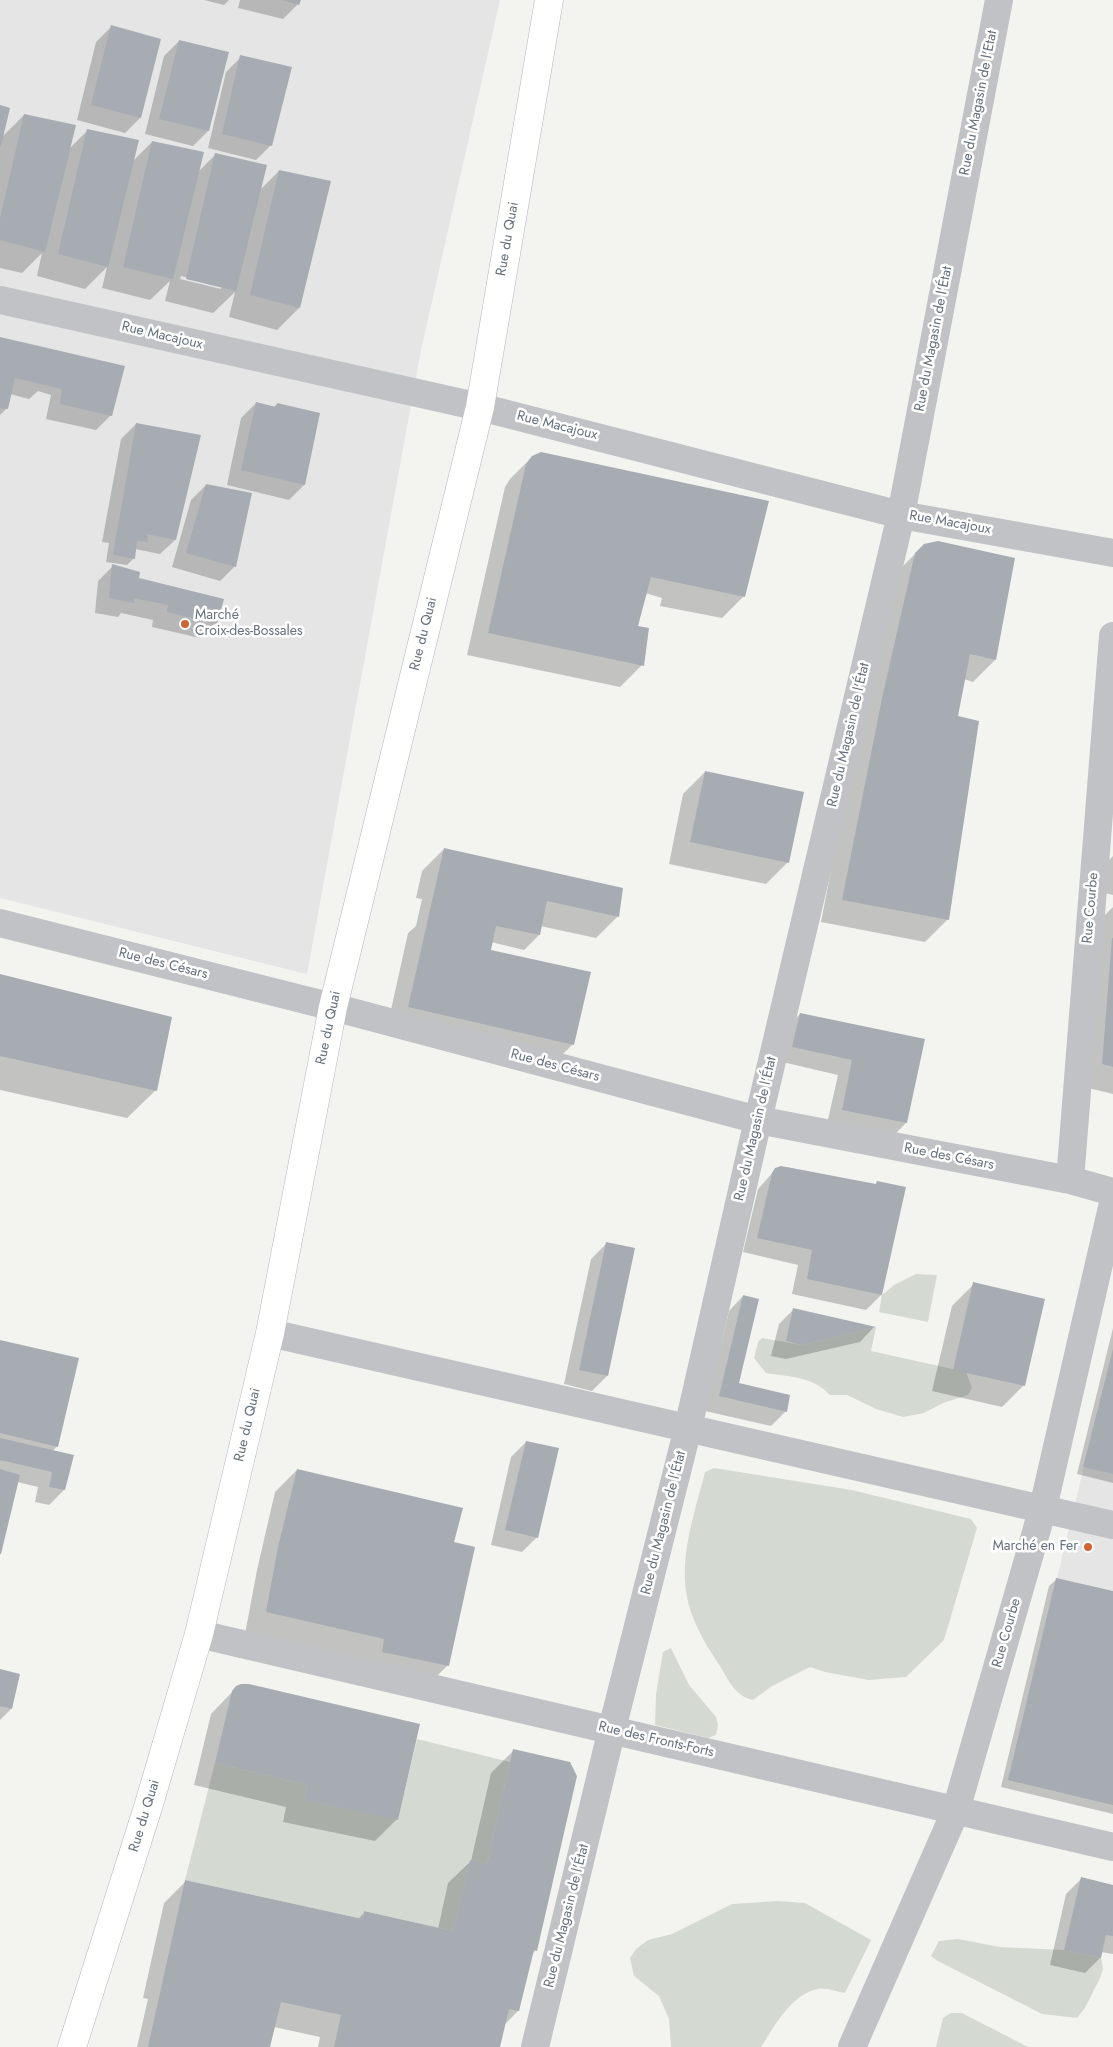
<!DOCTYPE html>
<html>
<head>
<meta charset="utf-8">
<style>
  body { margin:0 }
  canvas { display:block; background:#f3f4f0 }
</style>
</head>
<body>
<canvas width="1113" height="2047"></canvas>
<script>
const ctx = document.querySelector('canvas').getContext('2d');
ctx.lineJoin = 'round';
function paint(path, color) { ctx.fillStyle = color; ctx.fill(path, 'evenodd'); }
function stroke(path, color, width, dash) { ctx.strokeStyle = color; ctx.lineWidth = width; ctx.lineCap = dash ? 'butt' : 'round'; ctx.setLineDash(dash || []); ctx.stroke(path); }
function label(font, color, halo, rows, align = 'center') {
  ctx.font = font + ' Jost,sans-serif'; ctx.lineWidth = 5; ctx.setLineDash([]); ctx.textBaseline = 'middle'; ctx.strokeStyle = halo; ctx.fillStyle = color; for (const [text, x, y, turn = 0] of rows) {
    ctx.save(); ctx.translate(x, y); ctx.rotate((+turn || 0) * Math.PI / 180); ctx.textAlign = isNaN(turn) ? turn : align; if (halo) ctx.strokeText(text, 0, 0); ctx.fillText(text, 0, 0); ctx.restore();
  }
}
paint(new Path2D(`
  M 0,0 L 500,0 L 421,350 L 307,974 L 0,898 Z
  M 1113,1347 L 1113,1805 L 1008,1780 Z`), '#e4e5e4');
paint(new Path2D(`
  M 916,1274 L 937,1275 L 928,1322 L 879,1312 L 882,1295 L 894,1285 Z
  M 876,1327 L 871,1351 L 966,1372 L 972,1388 L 968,1395 L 943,1403 L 924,1413 L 903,1417 L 876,1409 L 847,1395 L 830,1395 C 812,1376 790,1377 766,1373 L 754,1358 L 758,1342 L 762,1338 L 802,1345 Z
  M 714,1468 L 852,1490 L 971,1519 L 977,1528 L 944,1640 L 906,1677 L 869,1680 L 825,1672 L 810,1667 L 772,1686 L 753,1700 C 735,1696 729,1681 720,1666 C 709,1650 697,1630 691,1612 C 675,1566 694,1516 705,1472 Z
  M 671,1648 L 689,1685 L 716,1717 L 718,1725 L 716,1735 L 708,1738 L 655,1725 L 656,1694 L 663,1652 Z
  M 417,1739 L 510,1762 L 487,1864 L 470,1860 L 453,1931 L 364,1911 L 363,1919 L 185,1880 L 215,1763 L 307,1785 L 305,1800 L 398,1819 Z
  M 778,1901 L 805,1903 L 871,1940 L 845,1993 C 837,1992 825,1987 818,1989 C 791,1994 775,2026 761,2047 L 671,2047 L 669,2019 L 659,1996 L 634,1976 L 630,1958 L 636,1949 L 648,1940 L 672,1934 L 732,1904 Z
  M 958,1939 L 1000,1947 L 1064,1950 L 1101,1958 L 1103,1969 L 1100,1978 L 1085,2008 L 1077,2018 L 1042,2014 L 936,1960 L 931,1956 L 939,1941 Z
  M 951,2013 L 962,2013 L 1028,2047 L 936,2047 L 943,2018 Z`), '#d4dad2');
paint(new Path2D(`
  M 204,0 L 229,0 L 224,5 Z
  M 240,0 L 299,0 L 298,4 L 283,19 L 238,8 Z
  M 111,27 L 159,40 L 140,118 L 125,133 L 77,120 L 96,42 Z
  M 179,41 L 208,131 L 193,146 L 145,134 L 164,56 Z
  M 241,57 L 271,145 L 256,160 L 208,148 L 226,72 Z
  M 0,107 L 1,138 L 24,115 L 68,150 L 88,130 L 132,162 L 152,142 L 198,172 L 215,155 L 259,191 L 279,171 L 329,182 L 299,308 L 277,330 L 229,317 L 235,292 L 213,313 L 165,301 L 170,281 L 150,300 L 102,288 L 107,267 L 85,289 L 37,276 L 42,253 L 22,273 L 0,268 ZM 181,276 L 221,286 L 221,289 L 180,279 Z
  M 0,339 L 111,415 L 96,430 L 46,419 L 51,395 L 38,391 L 29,399 L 10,394 L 7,408 L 0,415 Z
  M 256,403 L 273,408 L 277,404 L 319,414 L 304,485 L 289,500 L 227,485 L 241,418 Z
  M 136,424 L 175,540 L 160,554 L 135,549 L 134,558 L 127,565 L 106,562 L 109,543 L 102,542 L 121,439 Z
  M 532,457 L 744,596 L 722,618 L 660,606 L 662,598 L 645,593 L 636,627 L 642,665 L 620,687 L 467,655 L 505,487 L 510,479 Z
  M 206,485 L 235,566 L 220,581 L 172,567 L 191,500 Z
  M 916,553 L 995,660 L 973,682 L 964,679 L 957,717 L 947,920 L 925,942 L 821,922 L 860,721 L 893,576 Z
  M 113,566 L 215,623 L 200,638 L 152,627 L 153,620 L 121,613 L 118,617 L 95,613 L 98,581 Z
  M 705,772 L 788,862 L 766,884 L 669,864 L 683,794 Z
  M 444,849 L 618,916 L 596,938 L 540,926 L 539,935 L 524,950 L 491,942 L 489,951 L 573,1044 L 558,1059 L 387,1028 L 408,933 L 416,926 L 422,899 L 416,898 L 422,871 Z
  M 1113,856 L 1113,895 L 1104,893 L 1107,862 Z
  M 1113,907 L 1113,1094 L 1080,1086 L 1093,927 Z
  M 0,976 L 156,1090 L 127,1118 L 0,1090 Z
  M 800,1014 L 923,1040 L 906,1123 L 891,1138 L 827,1124 L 838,1075 L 778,1061 L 785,1029 Z
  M 786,1167 L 875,1185 L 877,1182 L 881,1295 L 866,1310 L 792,1294 L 798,1265 L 743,1252 L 758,1189 L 775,1170 Z
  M 606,1244 L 634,1249 L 607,1376 L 592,1391 L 564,1384 L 591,1259 Z
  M 974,1284 L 1024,1385 L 1002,1407 L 932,1391 L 952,1306 Z
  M 743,1296 L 737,1384 L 786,1411 L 771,1426 L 705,1411 L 729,1311 Z
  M 794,1309 L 873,1328 L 860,1342 L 786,1359 L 771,1356 L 779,1324 Z
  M 1113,1328 L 1113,1483 L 1077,1474 Z
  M 0,1341 L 57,1446 L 52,1452 L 64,1490 L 49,1505 L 35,1502 L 38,1487 L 17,1482 L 0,1552 Z
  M 526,1442 L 537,1537 L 522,1552 L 491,1545 L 511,1457 Z
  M 297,1470 L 453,1543 L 448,1665 L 426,1687 L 245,1634 L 257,1570 L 275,1492 Z
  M 1057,1579 L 1113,1593 L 1113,1814 L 1001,1787 L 1049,1586 Z
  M 0,1670 L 11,1709 L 0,1720 Z
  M 237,1687 L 397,1819 L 375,1841 L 283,1822 L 286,1807 L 194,1785 L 211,1714 Z
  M 513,1751 L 536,1950 L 531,1955 L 518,2011 L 504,2025 L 499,2047 L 318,2047 L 320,2037 L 274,2027 L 269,2047 L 137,2047 L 148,1999 L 143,1998 L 164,1903 L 186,1881 L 358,1919 L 365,1912 L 438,1929 L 448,1883 L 471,1861 L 491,1773 Z
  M 1081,1879 L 1113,1886 L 1113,1954 L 1101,1952 L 1100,1958 L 1085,1973 L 1050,1965 L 1066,1894 Z`), '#0003');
paint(new Path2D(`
  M 282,0 L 301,0 L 299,5 Z
  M 111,25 L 161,39 L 141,118 L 91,105 Z
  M 179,40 L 229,52 L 209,131 L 159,119 Z
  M 240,55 L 292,67 L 272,146 L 222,134 Z
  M 0,105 L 10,108 L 1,146 L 0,146 Z
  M 24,114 L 76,125 L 45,252 L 0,240 L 0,219 Z
  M 87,129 L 139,140 L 108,267 L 58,254 Z
  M 152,141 L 204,152 L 173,279 L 123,267 Z
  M 215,153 L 267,165 L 236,291 L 186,279 Z
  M 279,170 L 331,181 L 300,308 L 250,295 Z
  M 0,337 L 125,366 L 112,416 L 60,404 L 62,389 L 15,378 L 8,409 L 0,408 Z
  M 256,402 L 276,407 L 277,403 L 320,413 L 305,485 L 241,470 Z
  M 136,423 L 201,435 L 176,540 L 147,534 L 148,542 L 137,541 L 135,559 L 113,555 Z
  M 541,452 L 769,501 L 745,597 L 651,577 L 638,626 L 649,628 L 644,666 L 488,633 L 526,464 L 532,456 Z
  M 206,484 L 252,493 L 236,567 L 186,553 Z
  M 938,541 L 1015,558 L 996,660 L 970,654 L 958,716 L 979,721 L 949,920 L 842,900 L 882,698 L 915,553 L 924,544 Z
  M 112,564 L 140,572 L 139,578 L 224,599 L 217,624 L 167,612 L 168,605 L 134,598 L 134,603 L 109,598 Z
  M 705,771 L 804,792 L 789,863 L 690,842 Z
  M 444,848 L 623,888 L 619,917 L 547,901 L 540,935 L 496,926 L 491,950 L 591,972 L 574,1045 L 408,1007 Z
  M 1112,938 L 1113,938 L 1113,1067 L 1102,1064 Z
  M 0,974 L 172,1017 L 157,1091 L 0,1056 Z
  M 800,1013 L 925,1039 L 907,1123 L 842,1110 L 852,1060 L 792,1047 Z
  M 781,1166 L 876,1184 L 877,1181 L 906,1187 L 882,1295 L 807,1279 L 812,1250 L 757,1238 L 772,1173 L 775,1168 Z
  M 606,1242 L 635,1248 L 608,1376 L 579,1370 Z
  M 973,1282 L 1045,1299 L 1025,1386 L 953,1370 Z
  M 743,1295 L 759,1299 L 739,1383 L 790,1395 L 787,1412 L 719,1396 Z
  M 793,1308 L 876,1327 L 802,1345 L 786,1341 Z
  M 0,1340 L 79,1358 L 58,1447 L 0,1433 Z
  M 1113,1350 L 1113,1474 L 1083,1467 Z
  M 0,1438 L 74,1455 L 65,1490 L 49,1487 L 52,1472 L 0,1460 Z
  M 526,1441 L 559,1448 L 538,1538 L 505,1530 Z
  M 0,1469 L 20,1475 L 1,1554 L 0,1554 Z
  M 297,1469 L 463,1508 L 454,1542 L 475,1547 L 449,1666 L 382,1652 L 384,1639 L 266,1612 L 278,1547 Z
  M 1056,1578 L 1113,1591 L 1113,1805 L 1008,1780 Z
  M 0,1669 L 20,1674 L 12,1709 L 0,1706 Z
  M 241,1684 L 249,1684 L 420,1724 L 398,1820 L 305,1800 L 307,1785 L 215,1763 L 232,1691 L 236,1686 Z
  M 513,1749 L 570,1762 L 577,1776 L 537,1951 L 534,1950 L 519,2011 L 509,2009 L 500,2047 L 334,2047 L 341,2015 L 281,2002 L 270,2047 L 148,2047 L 185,1880 L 363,1919 L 364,1911 L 453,1931 L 470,1860 L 487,1864 Z
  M 1081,1877 L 1113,1885 L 1113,1936 L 1106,1935 L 1101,1958 L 1064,1950 Z`), '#a6acb2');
const secondary = new Path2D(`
  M 72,2047 L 149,1804 L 199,1634 L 270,1333 L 333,1007 L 480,407 L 549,0`);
stroke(secondary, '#b2b6ba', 29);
stroke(new Path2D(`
  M 0,300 L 480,407 L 901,515 L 1113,553
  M 0,923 L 333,1007 L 758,1120 L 1070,1180 L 1113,1192
  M 1070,1180 L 1113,636
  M 270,1333 L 1113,1525
  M 199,1634 L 1113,1847
  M 535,2047 L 612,1729 L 688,1428 L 758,1120 L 901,515 L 999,0
  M 852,2047 L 956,1810 L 1043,1508 L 1113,1203`), '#c0c2c5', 28);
stroke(secondary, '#fff', 28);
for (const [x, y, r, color] of [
  [185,624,5,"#d06533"],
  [1088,1547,5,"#d06533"]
]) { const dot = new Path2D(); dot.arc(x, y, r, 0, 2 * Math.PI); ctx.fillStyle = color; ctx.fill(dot); stroke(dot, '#fff', 2); }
label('14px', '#66717e', '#fff', [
  ["Rue du Magasin de l'Etat",979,103,-79],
  ["Rue du Quai",508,239,-80],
  ["Rue Macajoux",162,336,13],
  ["Rue du Magasin de l'État",934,339,-79],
  ["Rue Macajoux",557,426,14],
  ["Rue Macajoux",950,523,10],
  ["Rue du Quai",424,634,-76],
  ["Rue du Magasin de l'État",849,735,-77],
  ["Rue Courbe",1091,908,-85],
  ["Rue des Césars",163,964,14],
  ["Rue du Quai",329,1028,-78],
  ["Rue des Césars",555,1066,15],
  ["Rue du Magasin de l'État",756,1129,-77],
  ["Rue des Césars",949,1157,11],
  ["Rue du Quai",248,1425,-77],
  ["Rue du Magasin de l'État",664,1523,-76],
  ["Rue Courbe",1007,1633,-74],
  ["Rue des Fronts-Forts",656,1740,13],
  ["Rue du Quai",145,1816,-73],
  ["Rue du Magasin de l'État",567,1916,-76]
]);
label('14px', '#66717e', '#fff', [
  ["Marché",195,616],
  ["Croix-des-Bossales",195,632],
  ["Marché en Fer",1078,1547,"right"]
], 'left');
</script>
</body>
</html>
